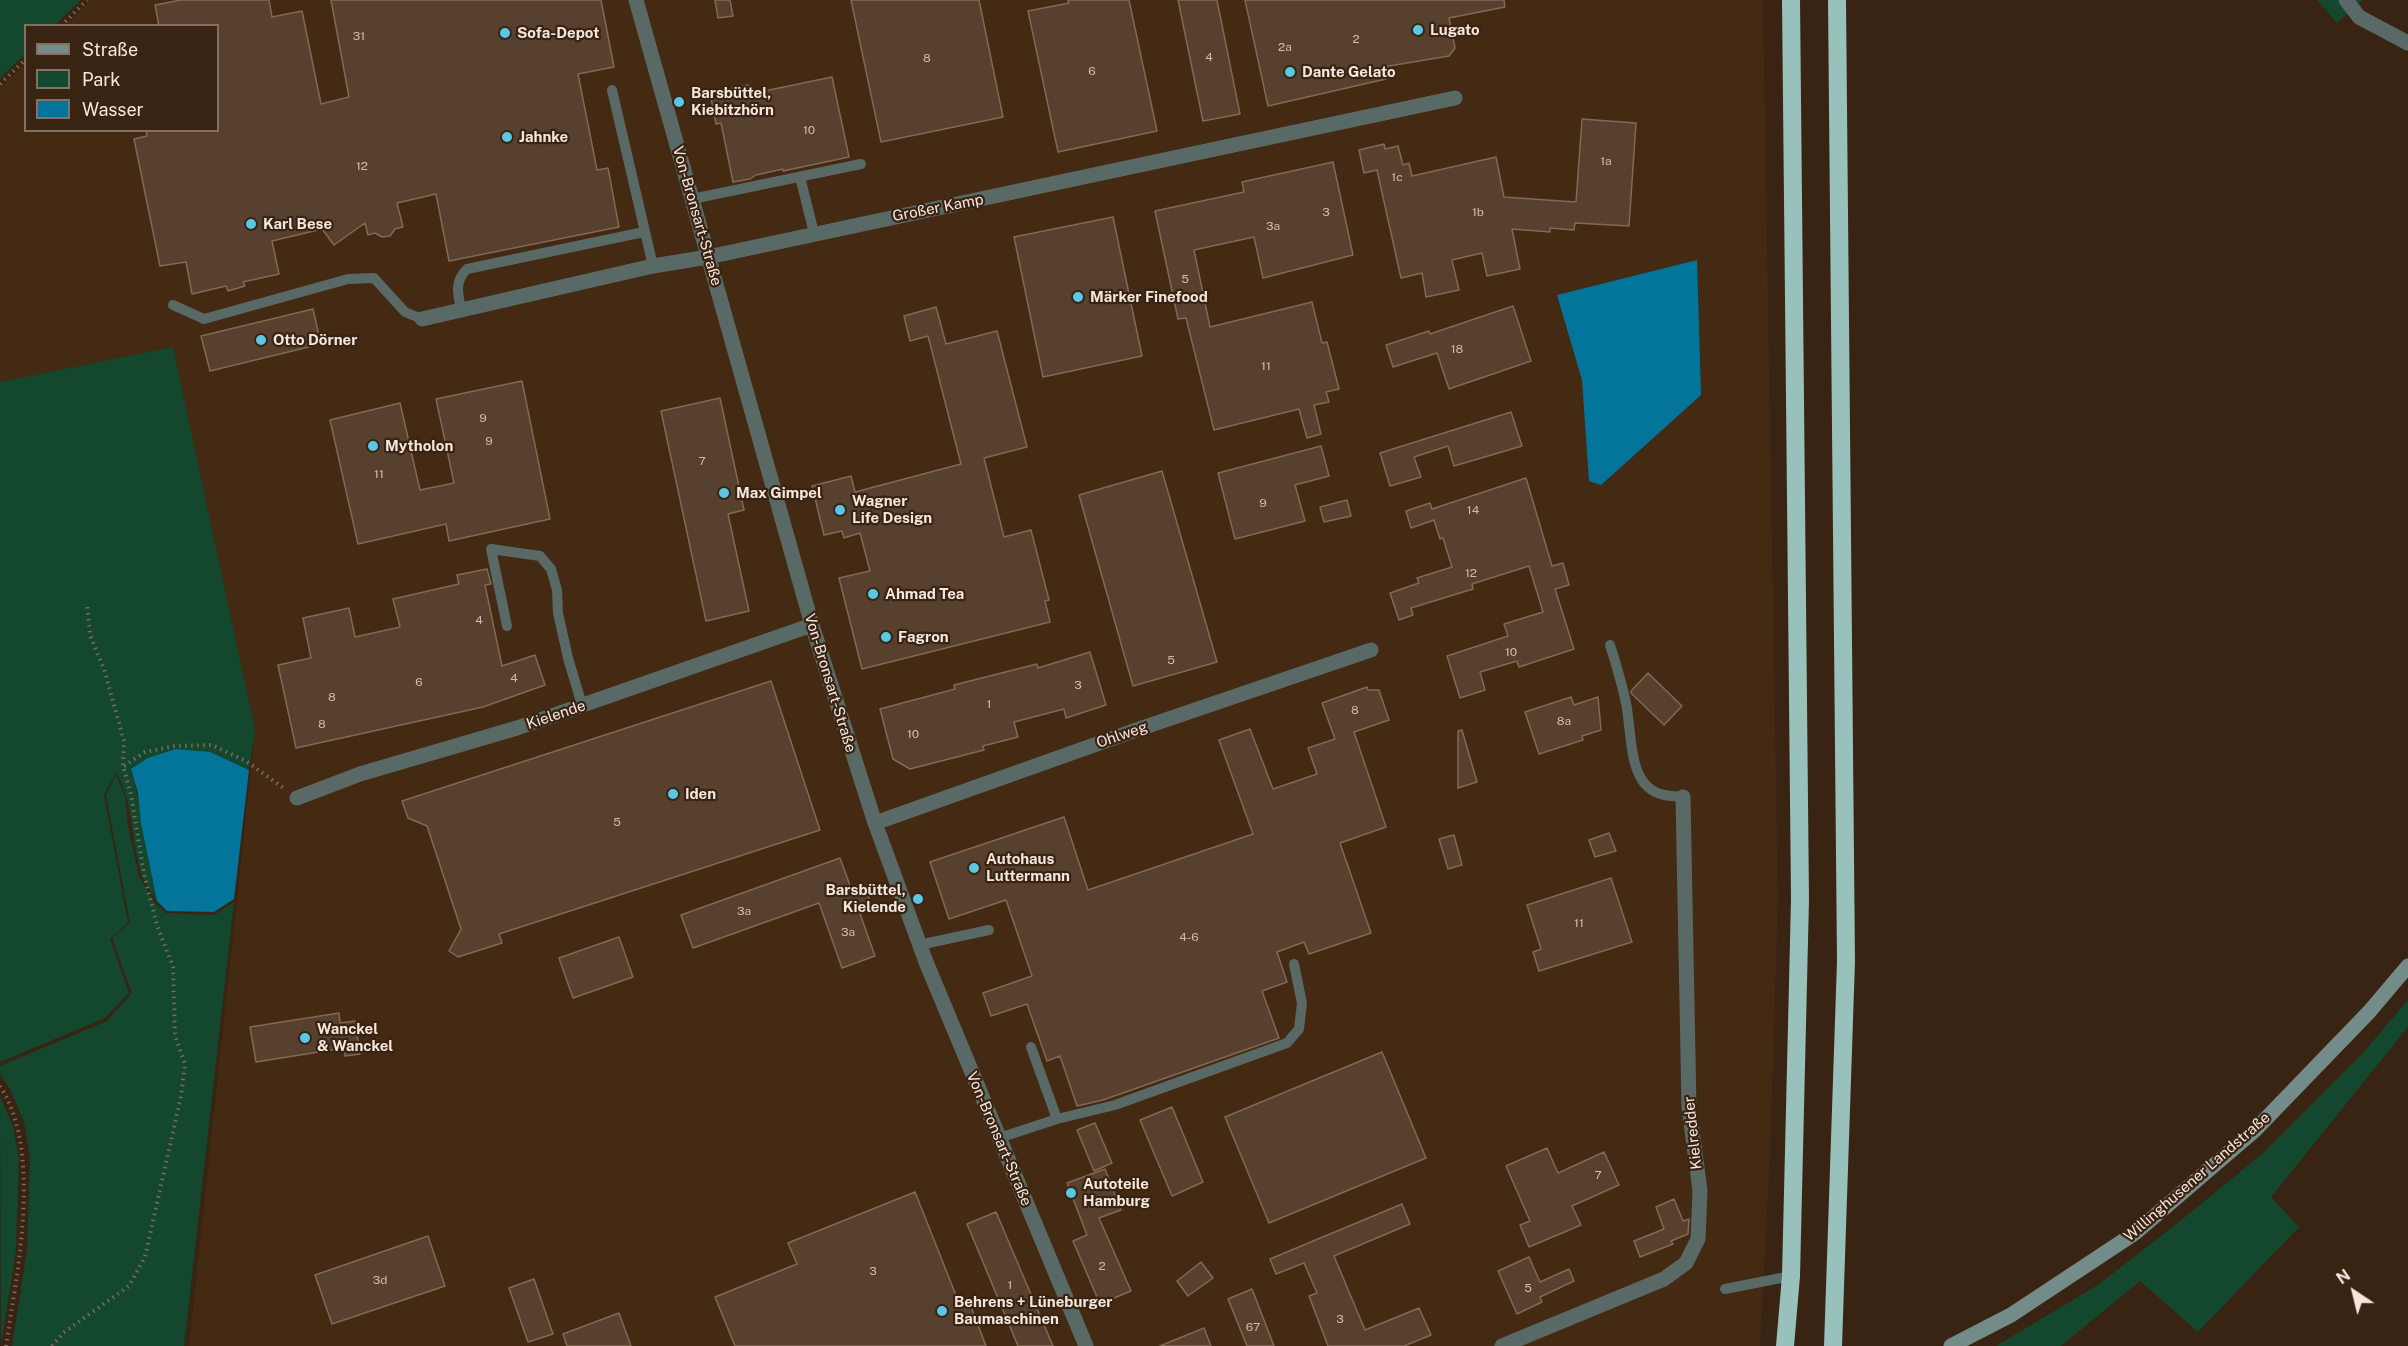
<!DOCTYPE html>
<html>
<head>
<meta charset="utf-8">
<style>
  body { margin:0 }
  #map { position:relative; width:2408px; height:1346px; overflow:hidden; background:#392313; font-family:"Public Sans",sans-serif }
  canvas { display:block }
  .legend { position:absolute; left:24px; top:24px; width:195px; height:108px; box-sizing:border-box; background:#392313; border:2px solid #857164; margin:0; padding:8px 10px; list-style:none; font-size:18px; color:#f6e7dd }
  .legend li { display:flex; align-items:center; gap:12px; height:30px }
  .legend b { width:30px; border:2px solid #857164 }
  .north { position:absolute; left:2324px; top:1262px; width:60px; height:60px; -webkit-text-stroke:4px #392313; paint-order:stroke; rotate:325deg; font-size:16px; font-weight:700; line-height:24px; text-align:center; color:#f6e7dd }
  .north::after { content:''; display:block; margin:auto; width:21px; height:27px; background:#f6e7dd; clip-path:polygon(50% 0,100% 100%,50% 72%,0 100%) }
</style>
</head>
<body>
<div id="map">
<canvas width="2408" height="1346"></canvas>
<ul class="legend">
<li><b style="height:8px;background:#738c89"></b>Straße</li>
<li><b style="height:16px;background:#14482e"></b>Park</li>
<li><b style="height:16px;background:#03759a"></b>Wasser</li>
</ul>
<div class="north">N</div>
</div>
<script>
const ctx = document.querySelector('canvas').getContext('2d');
ctx.lineJoin = 'round';
function paint(path, color) { ctx.fillStyle = color; ctx.fill(path, 'evenodd'); }
function stroke(path, color, width, dash) { ctx.strokeStyle = color; ctx.lineWidth = width; ctx.lineCap = dash ? 'butt' : 'round'; ctx.setLineDash(dash || []); ctx.stroke(path); }
function label(font, color, halo, rows, align = 'center') {
  ctx.font = font + ' "Public Sans",sans-serif'; ctx.lineWidth = 4.5; ctx.setLineDash([]); ctx.textBaseline = 'middle'; ctx.strokeStyle = halo; ctx.fillStyle = color; for (const [text, x, y, turn = 0] of rows) {
    ctx.save(); ctx.translate(x, y); ctx.rotate((+turn || 0) * Math.PI / 180); ctx.textAlign = isNaN(turn) ? turn : align; if (halo) ctx.strokeText(text, 0, 0); ctx.fillText(text, 0, 0); ctx.restore();
  }
}
paint(new Path2D(`
  M 91,0 L 1763,0 L 1778,900 L 1770,1156 L 1760,1346 L 189,1346 L 255,730 L 173,347 L 0,382 L 0,88 L 25,64 L 26,130 L 218,130 L 218,26 L 66,25 Z`), '#442913');
paint(new Path2D(`
  M 0,0 L 81,0 L 55,25 L 26,26 L 25,54 L 0,78 Z
  M 2317,0 L 2363,0 L 2337,23 Z
  M 173,347 L 255,730 L 249,770 L 210,752 L 131,769 C 143,812 147,857 157,901 C 152,892 143,882 141,872 C 131,841 133,798 116,773 L 104,795 L 128,923 L 110,939 L 129,993 L 105,1018 L 0,1062 L 0,382 Z
  M 116,775 L 125,796 L 128,826 L 139,876 L 154,902 L 166,913 L 214,915 L 234,902 L 184,1346 L 12,1346 L 27,1250 L 30,1157 L 24,1122 L 10,1089 L 0,1074 L 0,1066 L 107,1021 L 132,993 L 112,938 L 130,923 L 106,795 Z
  M 2408,1000 L 2408,1027 L 2271,1197 L 2299,1227 L 2198,1332 L 2140,1281 L 2061,1346 L 1996,1346 L 2098,1285 L 2189,1214 L 2263,1153 L 2361,1055 Z
  M 0,1096 L 13,1127 L 19,1159 L 16,1250 L 1,1346 Z`), '#14482e');
paint(new Path2D(`
  M 1697,260 L 1701,395 L 1601,485 L 1589,481 L 1582,380 L 1557,295 Z
  M 176,749 L 210,752 L 249,770 L 234,899 L 214,912 L 167,911 L 157,901 L 141,823 L 138,793 L 131,769 L 148,758 Z`), '#03759a');
const building = new Path2D(`
  M 181,0 L 269,0 L 272,17 L 302,11 L 321,104 L 349,97 L 331,0 L 601,0 L 614,67 L 578,74 L 597,170 L 608,168 L 619,227 L 449,261 L 436,194 L 397,203 L 403,227 L 395,229 L 390,236 L 382,237 L 375,233 L 368,235 L 365,223 L 334,245 L 322,229 L 272,241 L 279,274 L 243,282 L 245,286 L 228,291 L 226,286 L 192,294 L 186,262 L 160,266 L 134,139 L 147,136 L 146,130 L 218,130 L 218,26 L 159,26 L 155,5 Z
  M 715,0 L 730,0 L 733,16 L 718,18 Z
  M 851,0 L 979,0 L 1003,117 L 881,142 Z
  M 1068,0 L 1129,0 L 1157,131 L 1058,152 L 1028,11 L 1069,3 Z
  M 1178,0 L 1217,0 L 1240,114 L 1203,121 Z
  M 1245,0 L 1504,0 L 1505,7 L 1449,18 L 1455,48 L 1449,56 L 1383,67 L 1386,79 L 1268,106 Z
  M 832,77 L 849,157 L 783,171 L 783,169 L 756,175 L 750,179 L 733,182 L 721,123 L 716,124 L 710,93 L 748,85 L 750,94 Z
  M 1582,119 L 1636,123 L 1629,226 L 1575,223 L 1574,230 L 1550,228 L 1550,232 L 1512,229 L 1520,269 L 1487,276 L 1482,253 L 1452,260 L 1459,290 L 1426,297 L 1422,273 L 1401,278 L 1377,170 L 1364,173 L 1359,150 L 1384,144 L 1385,149 L 1398,146 L 1403,165 L 1409,163 L 1412,176 L 1496,157 L 1504,197 L 1576,202 Z
  M 1333,162 L 1353,255 L 1263,278 L 1254,237 L 1194,250 L 1210,327 L 1312,302 L 1322,343 L 1327,342 L 1339,389 L 1326,392 L 1329,402 L 1314,405 L 1321,434 L 1307,438 L 1299,409 L 1214,430 L 1186,318 L 1178,319 L 1155,211 L 1244,192 L 1242,182 Z
  M 1113,217 L 1142,356 L 1043,377 L 1014,237 Z
  M 1513,306 L 1531,361 L 1449,389 L 1437,353 L 1393,367 L 1386,345 L 1429,331 L 1430,334 Z
  M 936,307 L 946,344 L 997,331 L 1027,447 L 984,458 L 1004,537 L 1031,530 L 1049,600 L 1045,601 L 1050,622 L 862,669 L 839,578 L 870,571 L 860,533 L 844,538 L 842,531 L 824,535 L 812,486 L 851,476 L 855,492 L 961,464 L 928,336 L 910,341 L 904,316 Z
  M 313,309 L 321,344 L 210,371 L 201,336 Z
  M 522,381 L 550,519 L 449,541 L 446,524 L 358,544 L 330,420 L 400,403 L 420,490 L 454,483 L 436,399 Z
  M 720,398 L 744,510 L 728,514 L 749,611 L 706,621 L 661,411 Z
  M 1511,412 L 1522,446 L 1454,466 L 1448,446 L 1414,457 L 1421,477 L 1390,486 L 1380,453 Z
  M 1321,446 L 1329,476 L 1295,485 L 1305,521 L 1235,539 L 1218,473 Z
  M 1162,471 L 1217,662 L 1133,686 L 1079,495 Z
  M 1526,478 L 1552,566 L 1563,563 L 1569,585 L 1555,589 L 1574,649 L 1519,667 L 1517,661 L 1480,672 L 1485,690 L 1460,698 L 1447,656 L 1508,636 L 1504,624 L 1543,612 L 1529,566 L 1472,584 L 1473,589 L 1411,608 L 1413,615 L 1399,620 L 1390,593 L 1419,583 L 1417,578 L 1452,567 L 1443,538 L 1440,539 L 1434,520 L 1411,528 L 1406,511 L 1430,503 L 1432,509 Z
  M 1347,500 L 1351,516 L 1324,522 L 1320,507 Z
  M 487,569 L 491,584 L 485,585 L 502,666 L 535,655 L 545,685 L 483,707 L 296,748 L 278,665 L 311,658 L 303,618 L 349,608 L 355,637 L 400,627 L 393,599 L 459,584 L 457,575 Z
  M 1090,652 L 1106,705 L 1066,718 L 1064,709 L 1014,722 L 1018,737 L 983,746 L 984,750 L 910,769 L 893,759 L 880,709 L 955,689 L 954,685 L 1037,664 L 1038,668 Z
  M 1648,673 L 1682,706 L 1664,725 L 1631,693 L 1631,691 Z
  M 771,681 L 820,830 L 499,934 L 502,943 L 458,957 L 449,951 L 461,929 L 427,826 L 408,818 L 402,801 Z
  M 1367,687 L 1368,690 L 1379,690 L 1389,720 L 1354,732 L 1386,827 L 1340,843 L 1371,933 L 1309,954 L 1304,942 L 1277,952 L 1287,982 L 1262,991 L 1279,1038 L 1103,1100 L 1077,1106 L 1060,1056 L 1047,1061 L 1027,1004 L 991,1016 L 983,993 L 1032,976 L 1006,900 L 949,919 L 930,862 L 1064,817 L 1088,890 L 1253,834 L 1219,740 L 1250,729 L 1273,789 L 1317,774 L 1308,748 L 1335,739 L 1322,703 Z
  M 1571,697 L 1574,705 L 1598,697 L 1601,730 L 1582,736 L 1583,740 L 1539,754 L 1525,712 Z
  M 1462,730 L 1477,782 L 1458,788 L 1458,731 Z
  M 1609,833 L 1616,851 L 1595,857 L 1589,840 Z
  M 1454,835 L 1462,865 L 1448,869 L 1439,839 Z
  M 840,858 L 852,891 L 861,888 L 866,890 L 869,898 L 866,904 L 858,908 L 875,956 L 842,968 L 819,903 L 693,948 L 681,915 Z
  M 1611,878 L 1632,942 L 1539,971 L 1533,952 L 1541,949 L 1527,905 Z
  M 619,937 L 633,977 L 573,998 L 559,958 Z
  M 339,1013 L 340,1023 L 355,1021 L 360,1054 L 345,1056 L 344,1048 L 256,1062 L 250,1027 Z
  M 1382,1052 L 1426,1158 L 1269,1223 L 1225,1117 Z
  M 1172,1107 L 1203,1182 L 1172,1196 L 1140,1120 Z
  M 1095,1123 L 1112,1163 L 1094,1171 L 1077,1130 Z
  M 1547,1148 L 1558,1173 L 1604,1152 L 1619,1185 L 1572,1206 L 1581,1225 L 1529,1247 L 1520,1225 L 1530,1221 L 1506,1166 Z
  M 1105,1169 L 1121,1210 L 1099,1218 L 1131,1291 L 1100,1304 L 1073,1241 L 1087,1235 L 1067,1183 Z
  M 915,1192 L 959,1303 L 968,1299 L 986,1346 L 735,1346 L 715,1297 L 797,1264 L 788,1243 Z
  M 1674,1199 L 1683,1221 L 1689,1219 L 1688,1234 L 1671,1241 L 1673,1244 L 1640,1257 L 1634,1241 L 1664,1229 L 1656,1207 Z
  M 1402,1204 L 1410,1224 L 1334,1256 L 1365,1330 L 1419,1308 L 1431,1335 L 1404,1346 L 1328,1346 L 1309,1296 L 1317,1293 L 1304,1263 L 1276,1274 L 1270,1259 Z
  M 996,1212 L 1053,1346 L 1018,1346 L 967,1224 Z
  M 428,1236 L 445,1286 L 332,1324 L 315,1275 Z
  M 1529,1257 L 1540,1282 L 1569,1269 L 1574,1281 L 1540,1297 L 1542,1302 L 1517,1314 L 1498,1271 Z
  M 1201,1262 L 1213,1278 L 1188,1296 L 1177,1281 Z
  M 534,1279 L 553,1334 L 528,1342 L 509,1288 Z
  M 1252,1289 L 1274,1346 L 1247,1346 L 1228,1299 Z
  M 619,1313 L 631,1346 L 567,1346 L 563,1334 Z
  M 1204,1328 L 1211,1346 L 1160,1346 Z`);
paint(building, '#57402e');
stroke(building, '#826956', 1.5);
stroke(new Path2D(`
  M 61,26 L 87,0
  M 0,84 L 26,59
  M 124,766 L 145,752 L 175,746 L 212,745 L 246,761 L 285,789
  M 0,1086 C 43,1152 17,1272 6,1346
  M 52,1346 L 63,1333 L 129,1286 L 145,1257 L 181,1096 L 185,1064 L 175,1036 L 173,967 L 157,925 L 144,874 L 131,795 L 123,766 L 124,741 L 104,669 L 90,635 L 87,603`), '#7c695b', 4, [1.5, 4.5]);
stroke(new Path2D(`
  M 612,90 L 653,266
  M 800,177 L 814,233
  M 692,199 L 861,164
  M 173,305 L 204,319 L 348,279 L 374,278 L 405,312 L 422,319
  M 461,310 C 458,293 454,282 467,269 L 644,232
  M 507,626 L 491,549 L 540,556 L 551,569 L 557,590 L 558,613 L 568,658 L 582,705
  M 1610,645 C 1616,664 1622,684 1626,703 C 1631,727 1629,771 1648,787 C 1658,796 1670,796 1683,797
  M 919,945 L 989,930
  M 1057,1119 L 1115,1105 L 1287,1043 L 1299,1029 L 1302,1003 L 1294,964
  M 999,1138 L 1057,1119 L 1031,1047
  M 1725,1289 L 1791,1276`), '#596966', 10);
stroke(new Path2D(`
  M 636,0 L 812,625 L 875,823 L 926,962 L 1086,1346
  M 2346,0 L 2359,17 L 2408,43
  M 422,319 L 653,266 L 708,257 L 1455,98
  M 297,798 L 360,774 L 517,728 L 812,625
  M 875,823 L 1139,729 L 1371,650
  M 1502,1346 L 1664,1279 L 1686,1263 L 1698,1239 L 1700,1191 L 1689,1107 L 1683,797`), '#596966', 15);
stroke(new Path2D(`
  M 1951,1346 L 2011,1315 L 2135,1233 L 2255,1130 L 2369,1012 L 2408,966`), '#738c89', 15);
stroke(new Path2D(`
  M 1785,1346 L 1791,1276 L 1800,899 L 1791,0
  M 1833,1346 L 1846,961 L 1837,0`), '#99c1bb', 18);
for (const [x, y, r, color] of [
  [1418,30,6,"#58c8e4"],
  [505,33,6,"#58c8e4"],
  [1290,72,6,"#58c8e4"],
  [679,102,6,"#58c8e4"],
  [507,137,6,"#58c8e4"],
  [251,224,6,"#58c8e4"],
  [1078,297,6,"#58c8e4"],
  [261,340,6,"#58c8e4"],
  [373,446,6,"#58c8e4"],
  [724,493,6,"#58c8e4"],
  [840,510,6,"#58c8e4"],
  [873,594,6,"#58c8e4"],
  [886,637,6,"#58c8e4"],
  [673,794,6,"#58c8e4"],
  [974,868,6,"#58c8e4"],
  [918,899,6,"#58c8e4"],
  [305,1038,6,"#58c8e4"],
  [1071,1193,6,"#58c8e4"],
  [942,1311,6,"#58c8e4"]
]) { const dot = new Path2D(); dot.arc(x, y, r, 0, 2 * Math.PI); ctx.fillStyle = color; ctx.fill(dot); stroke(dot, '#392313', 2); }
label('12px', '#cebdb1', null, [
  ["31",359,36],
  ["2",1356,39],
  ["2a",1285,47],
  ["4",1209,57],
  ["8",927,58],
  ["6",1092,71],
  ["10",809,130],
  ["1a",1606,161],
  ["12",362,166],
  ["1c",1397,177],
  ["3",1326,212],
  ["1b",1478,212],
  ["3a",1273,226],
  ["5",1185,279],
  ["18",1457,349],
  ["11",1266,366],
  ["9",483,418],
  ["9",489,441],
  ["7",702,461],
  ["11",379,474],
  ["9",1263,503],
  ["14",1473,510],
  ["12",1471,573],
  ["4",479,620],
  ["10",1511,652],
  ["5",1171,660],
  ["4",514,678],
  ["6",419,682],
  ["3",1078,685],
  ["8",332,697],
  ["1",989,704],
  ["8",1355,710],
  ["8a",1564,721],
  ["8",322,724],
  ["10",913,734],
  ["5",617,822],
  ["3a",744,911],
  ["11",1579,923],
  ["3a",848,932],
  ["4-6",1189,937],
  ["7",1598,1175],
  ["2",1102,1266],
  ["3",873,1271],
  ["3d",380,1280],
  ["1",1010,1285],
  ["5",1528,1288],
  ["3",1340,1319],
  ["67",1253,1327]
]);
label('bold 15px', '#f6e7dd', '#392313', [
  ["Lugato",1430,30],
  ["Sofa-Depot",517,33],
  ["Dante Gelato",1302,72],
  ["Barsbüttel,",691,93],
  ["Kiebitzhörn",691,110],
  ["Jahnke",519,137],
  ["Karl Bese",263,224],
  ["Märker Finefood",1090,297],
  ["Otto Dörner",273,340],
  ["Mytholon",385,446],
  ["Max Gimpel",736,493],
  ["Wagner",852,501],
  ["Life Design",852,518],
  ["Ahmad Tea",885,594],
  ["Fagron",898,637],
  ["Iden",685,794],
  ["Autohaus",986,859],
  ["Luttermann",986,876],
  ["Barsbüttel,",906,890,"right"],
  ["Kielende",906,907,"right"],
  ["Wanckel",317,1029],
  ["& Wanckel",317,1046],
  ["Autoteile",1083,1184],
  ["Hamburg",1083,1201],
  ["Behrens + Lüneburger",954,1302],
  ["Baumaschinen",954,1319]
], 'left');
label('15px', '#f6e7dd', '#392313', [
  ["Großer Kamp",938,208,-11],
  ["Von-Bronsart-Straße",697,216,74],
  ["Von-Bronsart-Straße",830,683,73],
  ["Kielende",556,715,-19],
  ["Ohlweg",1122,735,-19],
  ["Kielredder",1693,1133,-96],
  ["Von-Bronsart-Straße",999,1139,67],
  ["Willinghusener Landstraße",2197,1177,-41]
]);
</script>
</body>
</html>
